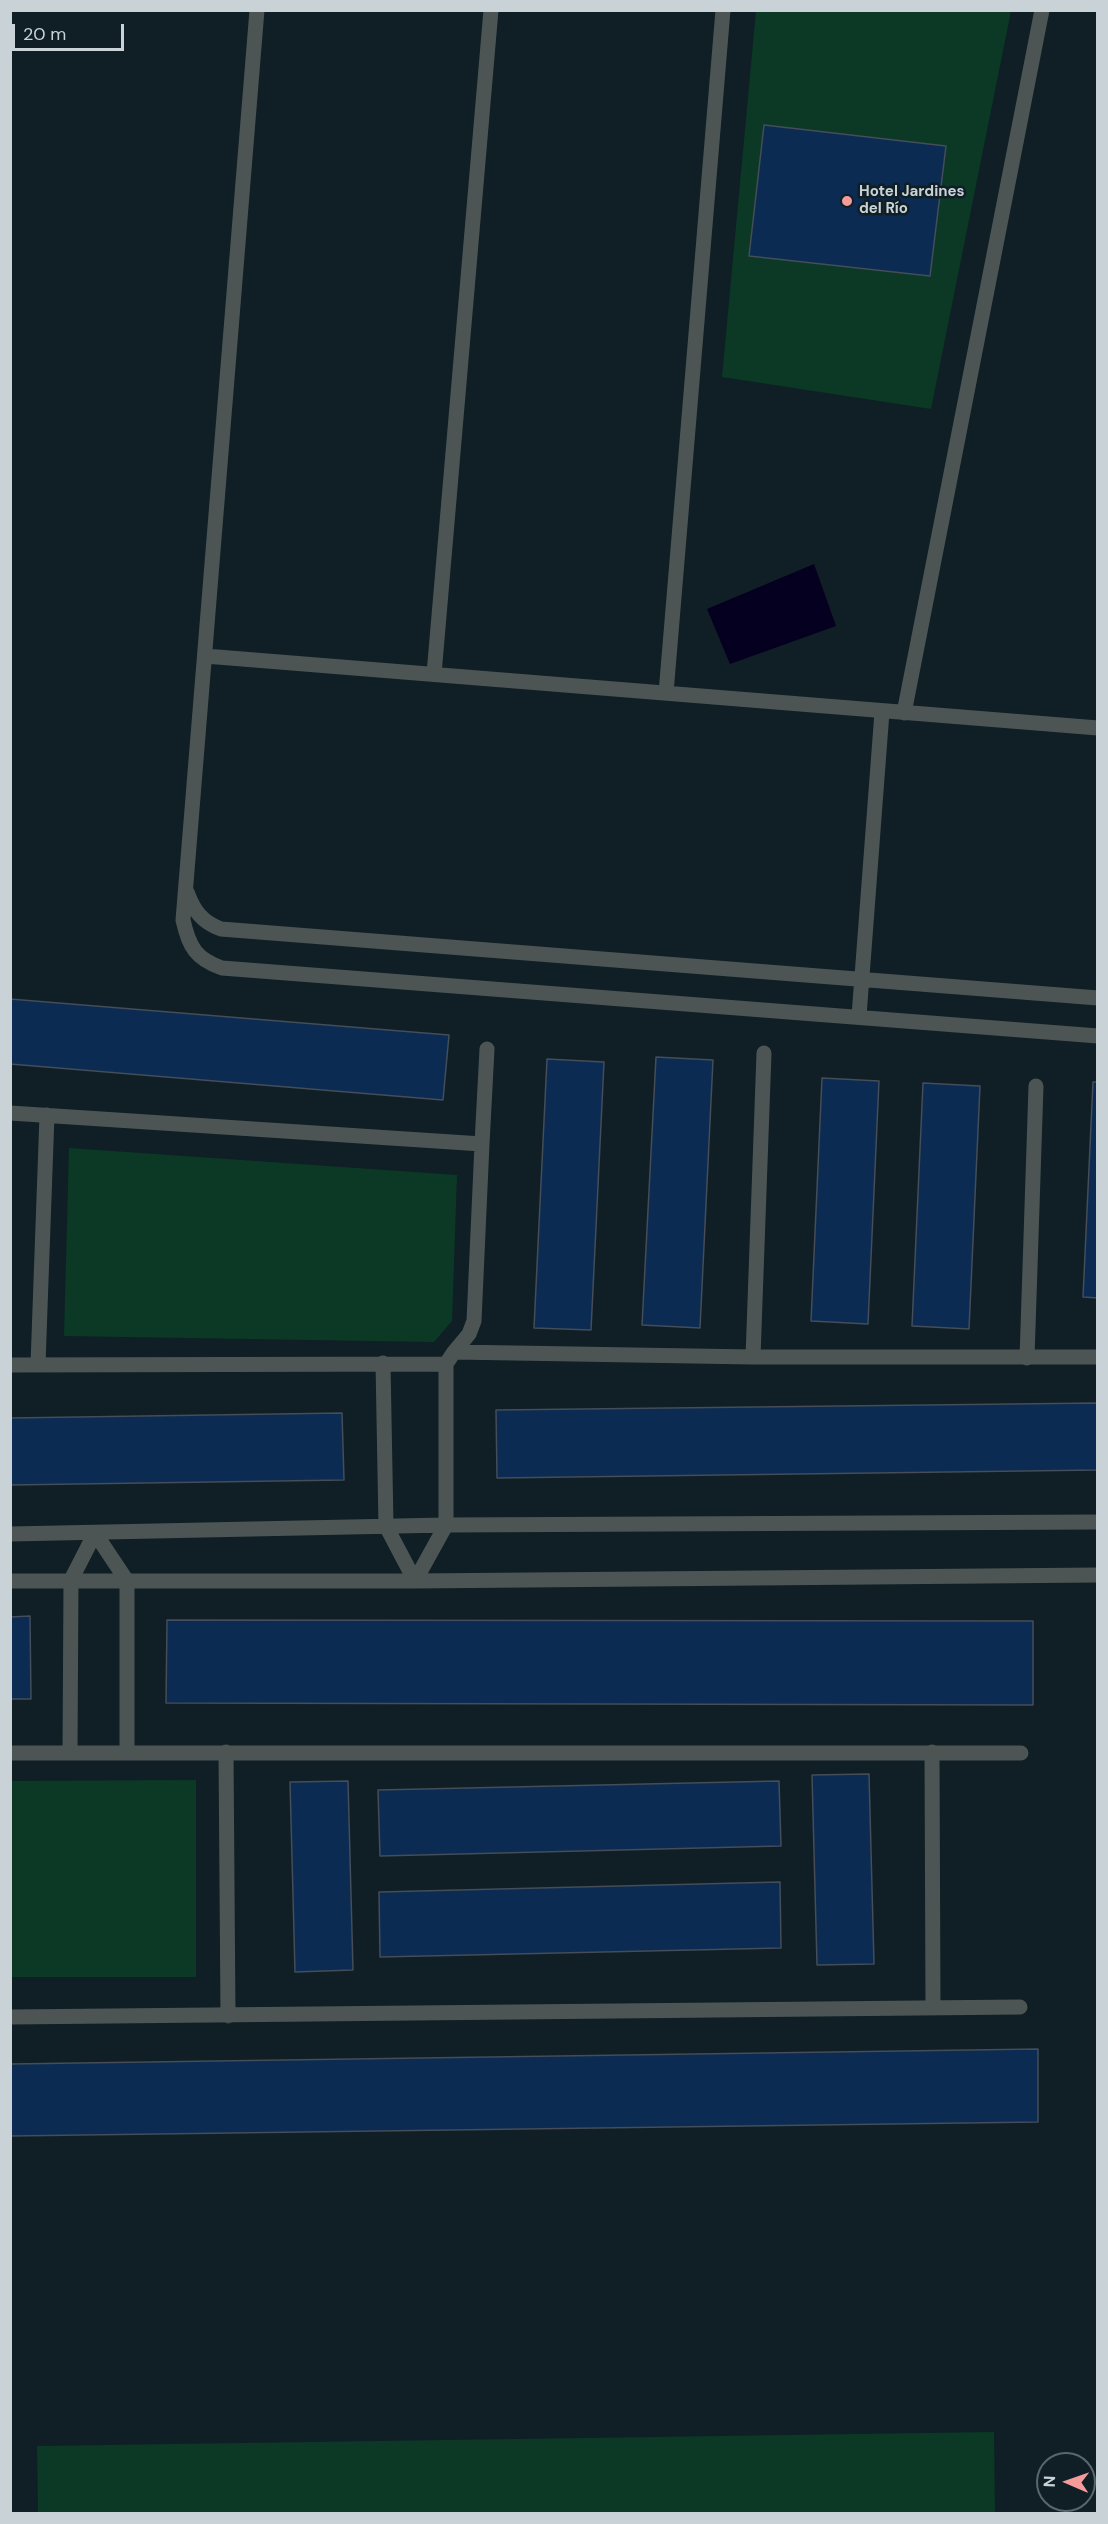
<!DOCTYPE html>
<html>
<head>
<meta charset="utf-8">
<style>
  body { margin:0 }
  #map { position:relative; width:1108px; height:2524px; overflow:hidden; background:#0f1f25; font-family:"DM Sans",sans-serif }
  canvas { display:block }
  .frame { position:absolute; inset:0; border:12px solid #c9d3d7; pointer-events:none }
  .north { position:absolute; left:1036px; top:2452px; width:60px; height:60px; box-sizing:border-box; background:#0f1f25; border:2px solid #59676c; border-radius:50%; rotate:272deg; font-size:16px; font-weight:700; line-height:24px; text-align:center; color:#c9d3d7 }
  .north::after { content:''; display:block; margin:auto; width:21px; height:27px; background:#f59b9b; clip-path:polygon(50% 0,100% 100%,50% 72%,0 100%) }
  .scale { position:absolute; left:12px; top:24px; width:112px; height:27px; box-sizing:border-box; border:3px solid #c9d3d7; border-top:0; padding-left:8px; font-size:18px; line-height:21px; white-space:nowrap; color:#c9d3d7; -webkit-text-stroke:4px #0f1f25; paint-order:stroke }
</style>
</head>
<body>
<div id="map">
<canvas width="1108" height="2524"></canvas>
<div class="frame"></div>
<div class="north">N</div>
<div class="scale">20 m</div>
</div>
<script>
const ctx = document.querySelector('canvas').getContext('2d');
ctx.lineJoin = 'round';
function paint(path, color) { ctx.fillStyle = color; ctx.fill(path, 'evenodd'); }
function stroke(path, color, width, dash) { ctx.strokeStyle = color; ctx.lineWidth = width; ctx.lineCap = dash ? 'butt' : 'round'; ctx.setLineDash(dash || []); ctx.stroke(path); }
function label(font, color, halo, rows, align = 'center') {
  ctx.font = font + ' "DM Sans",sans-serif'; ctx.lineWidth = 5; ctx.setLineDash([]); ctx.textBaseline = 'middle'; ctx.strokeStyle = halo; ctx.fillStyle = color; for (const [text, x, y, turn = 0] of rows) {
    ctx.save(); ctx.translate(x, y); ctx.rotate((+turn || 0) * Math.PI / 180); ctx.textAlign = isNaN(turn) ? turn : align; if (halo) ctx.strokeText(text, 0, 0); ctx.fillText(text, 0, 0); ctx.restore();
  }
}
paint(new Path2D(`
  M 756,11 L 1011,11 L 931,409 L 722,377 Z
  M 69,1148 L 457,1175 L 452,1321 L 434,1342 L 64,1336 Z
  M 196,1780 L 196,1977 L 11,1977 L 11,1781 Z
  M 994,2432 L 995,2513 L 38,2513 L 37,2446 Z`), '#0b3926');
paint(new Path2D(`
  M 814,564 L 836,626 L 730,664 L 707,609 Z`), '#060020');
const building = new Path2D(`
  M 764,125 L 946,146 L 930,276 L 749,256 Z
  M 10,999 L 449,1035 L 443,1100 L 10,1064 Z
  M 656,1057 L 713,1060 L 700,1328 L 642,1325 Z
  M 547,1059 L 604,1062 L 591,1330 L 534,1328 Z
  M 822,1078 L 879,1081 L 868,1324 L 811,1321 Z
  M 1093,1082 L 1098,1082 L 1098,1298 L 1083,1297 Z
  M 923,1083 L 980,1086 L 969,1329 L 912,1326 Z
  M 1098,1403 L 1098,1470 L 497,1478 L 496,1410 Z
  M 342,1413 L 344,1480 L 10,1485 L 10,1418 Z
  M 30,1616 L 31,1699 L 10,1699 L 10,1617 Z
  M 167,1620 L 1033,1621 L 1033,1705 L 166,1703 Z
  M 869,1774 L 874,1964 L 817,1965 L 812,1775 Z
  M 348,1781 L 353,1970 L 295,1972 L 290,1782 Z
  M 779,1781 L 781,1846 L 380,1856 L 378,1790 Z
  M 780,1882 L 781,1948 L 380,1957 L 379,1892 Z
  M 1038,2049 L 1038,2122 L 10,2136 L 10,2064 Z`);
paint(building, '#0b2b52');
stroke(building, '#444d59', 1.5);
stroke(new Path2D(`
  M 257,10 L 183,920 C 189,947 196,959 222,968 L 1098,1036
  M 205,656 L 1098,728
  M 434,674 L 491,10
  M 666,693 L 723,10
  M 904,713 L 1042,10
  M 187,892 C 194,911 202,922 221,929 L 1098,998
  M 859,1016 L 882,712
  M 10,1113 L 482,1144 L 474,1321 L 469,1334 L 454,1352
  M 482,1144 L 487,1049
  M 753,1357 L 764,1053
  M 1027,1358 L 1036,1086
  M 383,1363 L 386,1526 L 415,1581
  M 38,1364 L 47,1115
  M 10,1365 L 446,1364 L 454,1352 L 753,1357 L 1098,1357
  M 95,1533 L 127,1581 L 127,1753
  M 10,1534 L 446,1525 L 1098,1522
  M 10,1581 L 415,1581 L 1098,1575
  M 415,1581 L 446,1525 L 446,1364
  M 226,1752 L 228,2016
  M 932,1752 L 933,2008
  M 10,1753 L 1021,1753
  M 70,1753 L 71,1580 L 95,1533
  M 10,2017 L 1020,2007`), '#4c5554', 15);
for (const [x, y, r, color] of [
  [847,201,6,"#f59b9b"]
]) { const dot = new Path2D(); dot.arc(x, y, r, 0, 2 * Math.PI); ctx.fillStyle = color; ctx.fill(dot); stroke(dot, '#0f1f25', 2); }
label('bold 15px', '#c9d3d7', '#0f1f25', [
  ["Hotel Jardines",859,192],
  ["del Río",859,209]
], 'left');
</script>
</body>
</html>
